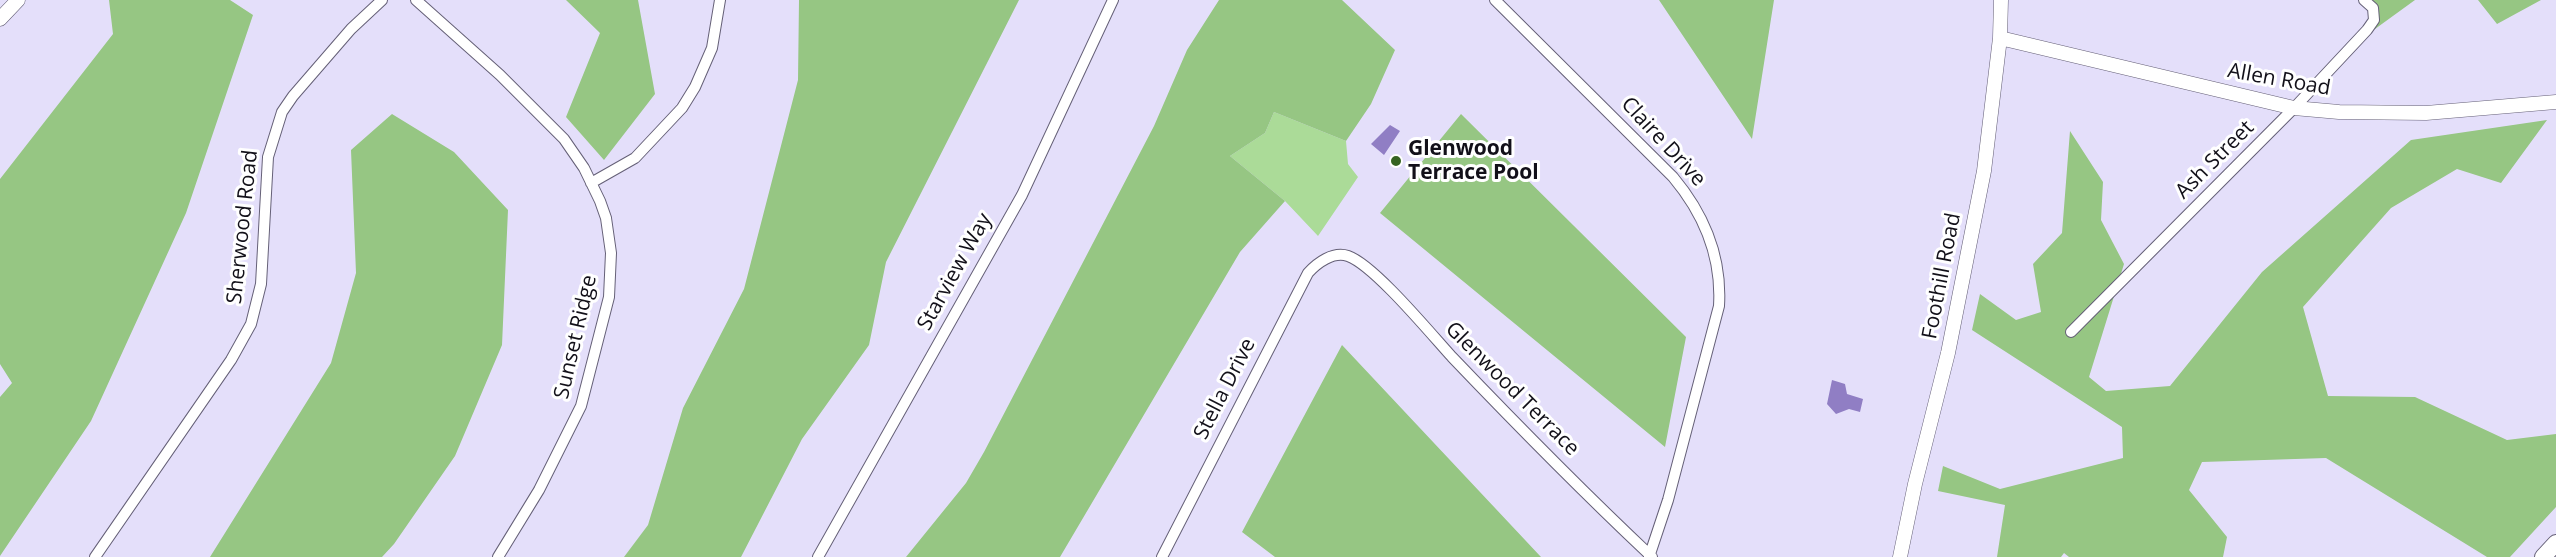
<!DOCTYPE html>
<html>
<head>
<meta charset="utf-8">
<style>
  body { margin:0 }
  canvas { display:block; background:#e4dffa }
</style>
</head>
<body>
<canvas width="2556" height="557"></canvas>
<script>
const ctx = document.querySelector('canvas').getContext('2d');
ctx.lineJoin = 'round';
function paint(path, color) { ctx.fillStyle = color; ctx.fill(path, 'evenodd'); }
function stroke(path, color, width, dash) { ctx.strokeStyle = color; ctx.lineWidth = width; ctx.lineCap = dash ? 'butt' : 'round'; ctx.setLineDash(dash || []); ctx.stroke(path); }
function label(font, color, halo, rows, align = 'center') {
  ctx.font = font + ' "Open Sans",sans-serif'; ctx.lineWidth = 6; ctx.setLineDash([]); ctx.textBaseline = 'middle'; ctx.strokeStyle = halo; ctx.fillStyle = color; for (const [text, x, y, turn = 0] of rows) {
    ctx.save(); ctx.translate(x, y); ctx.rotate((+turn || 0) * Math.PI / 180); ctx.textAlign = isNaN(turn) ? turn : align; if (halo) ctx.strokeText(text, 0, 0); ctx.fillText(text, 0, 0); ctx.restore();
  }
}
paint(new Path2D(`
  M 1274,112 L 1346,141 L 1348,164 L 1358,177 L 1318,236 L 1285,201 L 1230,156 L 1265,133 Z`), '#abdb98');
paint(new Path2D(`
  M 109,0 L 230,0 L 253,15 L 186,213 L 91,421 L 0,556 L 0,397 L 12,383 L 0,364 L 0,179 L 113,34 Z
  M 566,0 L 638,0 L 655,94 L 604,160 L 566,117 L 600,33 Z
  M 799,0 L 1019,0 L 886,262 L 869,345 L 802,439 L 741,557 L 624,557 L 648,525 L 683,408 L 744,289 L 798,80 Z
  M 1219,0 L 1342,0 L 1395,50 L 1371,104 L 1346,141 L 1274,112 L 1265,133 L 1230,156 L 1285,201 L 1240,252 L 1060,557 L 906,557 L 966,483 L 984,452 L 1154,126 L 1187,50 Z
  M 1659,0 L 1774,0 L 1752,139 Z
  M 2367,0 L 2415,0 L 2375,29 Z
  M 2478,0 L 2541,0 L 2497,24 Z
  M 392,114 L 454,152 L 508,210 L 502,345 L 455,456 L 394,544 L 382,557 L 210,557 L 331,363 L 356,273 L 351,150 Z
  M 1461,114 L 1686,337 L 1665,447 L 1380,213 Z
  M 2547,120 L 2501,183 L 2457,169 L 2391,208 L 2303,307 L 2328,396 L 2415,397 L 2507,440 L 2556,434 L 2556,507 L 2510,557 L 2487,557 L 2326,458 L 2202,462 L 2189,490 L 2227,537 L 2223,557 L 2069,557 L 2064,553 L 2061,557 L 1997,557 L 2005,505 L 1938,491 L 1943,466 L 2000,489 L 2123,458 L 2122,427 L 1972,330 L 1980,294 L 2016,320 L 2041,312 L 2033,264 L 2062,233 L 2070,131 L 2103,182 L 2101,220 L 2124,264 L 2089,377 L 2106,391 L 2170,386 L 2262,272 L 2411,140 Z
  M 1342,345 L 1541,557 L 1275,557 L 1242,532 Z`), '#96c683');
paint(new Path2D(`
  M 1390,125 L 1400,131 L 1384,155 L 1371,144 Z
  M 1832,380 L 1845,384 L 1847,394 L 1863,399 L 1860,412 L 1849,409 L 1836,414 L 1827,404 Z`), '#907ec4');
const minor = new Path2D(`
  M 416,0 L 500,75 L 564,139 L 584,168 L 600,201 L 606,218 L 611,253 L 609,297 L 581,406 L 539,490 L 498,557
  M 1495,0 L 1673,177 C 1704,214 1722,257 1719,306 L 1668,500 L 1649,557
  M 591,183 L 635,158 L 682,108 L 695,87 L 712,48 L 720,0
  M 2071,332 L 2294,108 L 2367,30 L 2374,20 L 2373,8 L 2364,0
  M 95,557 L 231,360 L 251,324 L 261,284 L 268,157 L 282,112 L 293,96 L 351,29 L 382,0
  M 818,557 L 1022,195 L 1113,0
  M 1162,557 L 1308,273 C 1317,263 1333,251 1348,256 C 1374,265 1431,334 1452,357 C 1517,425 1584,493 1652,557`);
const tertiary = new Path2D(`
  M 0,19 L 18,0
  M 2000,38 L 2294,108 L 2339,112 L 2426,113 L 2556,102
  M 1900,557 L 1915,484 L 1948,353 L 1984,171 L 2000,38 L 2001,0`);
const trunk = new Path2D(`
  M 2543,557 L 2556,543`);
stroke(minor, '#656077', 12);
stroke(tertiary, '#656077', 15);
stroke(trunk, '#656077', 18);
stroke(minor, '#fff', 10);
stroke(tertiary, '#fff', 14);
stroke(trunk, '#fff', 16);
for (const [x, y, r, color] of [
  [1396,161,6,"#366322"]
]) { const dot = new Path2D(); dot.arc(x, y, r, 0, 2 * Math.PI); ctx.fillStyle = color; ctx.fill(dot); stroke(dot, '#fff', 2); }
label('21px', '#121019', '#fff', [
  ["Allen Road",2279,80,10],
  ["Claire Drive",1663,142,47],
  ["Ash Street",2215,160,-45],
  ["Sherwood Road",243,227,-84],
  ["Starview Way",955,272,-61],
  ["Foothill Road",1942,276,-79],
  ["Sunset Ridge",576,337,-77],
  ["Stella Drive",1225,389,-63],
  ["Glenwood Terrace",1512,389,45]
]);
label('bold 21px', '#121019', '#fff', [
  ["Glenwood",1408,149],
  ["Terrace Pool",1408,173]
], 'left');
</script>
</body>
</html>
